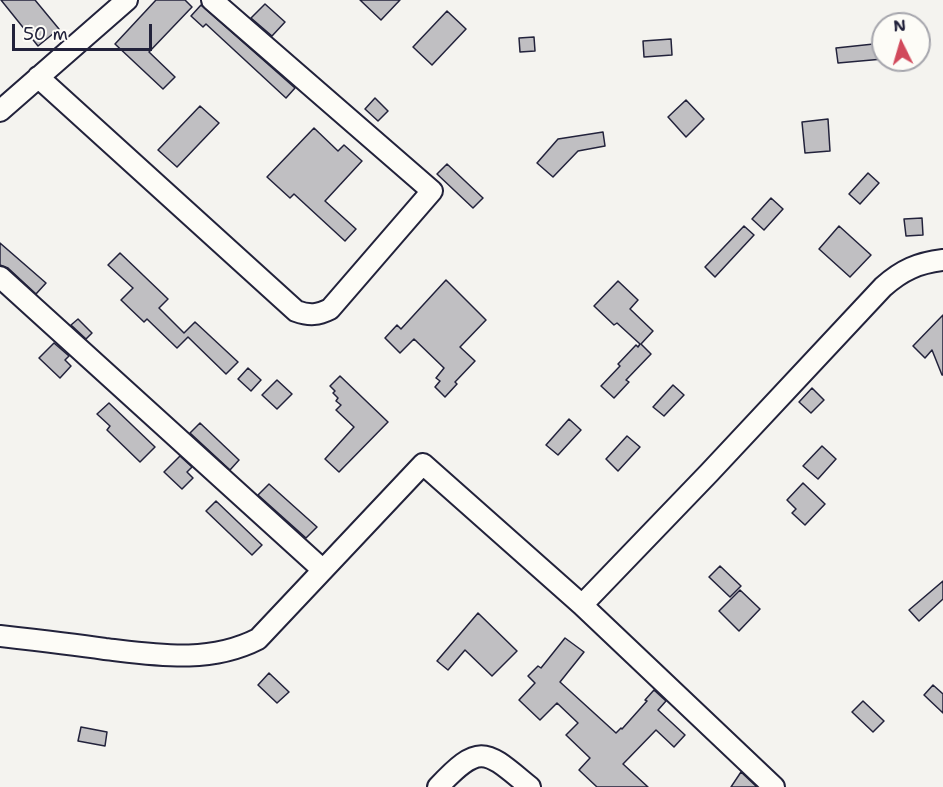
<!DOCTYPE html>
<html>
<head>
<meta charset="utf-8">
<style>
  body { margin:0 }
  #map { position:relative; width:943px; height:787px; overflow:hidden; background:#f4f3ef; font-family:"Shantell Sans",sans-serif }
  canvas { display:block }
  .north { position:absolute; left:871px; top:12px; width:60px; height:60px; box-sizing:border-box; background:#fdfcf7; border:2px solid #a5a5ac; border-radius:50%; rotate:355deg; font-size:16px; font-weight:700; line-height:24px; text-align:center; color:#22223b }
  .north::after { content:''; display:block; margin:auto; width:21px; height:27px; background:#d1495b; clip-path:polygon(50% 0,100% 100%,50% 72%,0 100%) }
  .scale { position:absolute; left:12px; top:24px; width:140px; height:27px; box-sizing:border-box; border:3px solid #22223b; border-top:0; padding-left:8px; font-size:18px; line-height:21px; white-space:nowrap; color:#22223b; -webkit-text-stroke:4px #fdfcf7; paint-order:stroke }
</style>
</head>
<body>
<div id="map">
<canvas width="943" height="787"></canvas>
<div class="north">N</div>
<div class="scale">50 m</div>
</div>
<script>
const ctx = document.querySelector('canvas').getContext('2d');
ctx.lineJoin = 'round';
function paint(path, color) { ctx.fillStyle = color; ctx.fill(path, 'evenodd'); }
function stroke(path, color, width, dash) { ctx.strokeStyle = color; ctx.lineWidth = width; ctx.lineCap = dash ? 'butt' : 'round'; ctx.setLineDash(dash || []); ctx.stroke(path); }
const building = new Path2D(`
  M 1,0 L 35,0 L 59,29 L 38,46 Z
  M 156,0 L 185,0 L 192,7 L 149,52 L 175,77 L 163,89 L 115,44 Z
  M 360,0 L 400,0 L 381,20 Z
  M 265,4 L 285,22 L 272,36 L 251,18 Z
  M 201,5 L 295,88 L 286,98 L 206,24 L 203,27 L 191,16 Z
  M 447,11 L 466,29 L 432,65 L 413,47 Z
  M 534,37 L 535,51 L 520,52 L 519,38 Z
  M 671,39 L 672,55 L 644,57 L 643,41 Z
  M 883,43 L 883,59 L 838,63 L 836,48 Z
  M 375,98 L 388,111 L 378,121 L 365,109 Z
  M 686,100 L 704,119 L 686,137 L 668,117 Z
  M 200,106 L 219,123 L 177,167 L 158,150 Z
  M 828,119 L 830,151 L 805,153 L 802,122 Z
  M 314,128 L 338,151 L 344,145 L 362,161 L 325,201 L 356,229 L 345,241 L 294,194 L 290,198 L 267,177 Z
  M 603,132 L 605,146 L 578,151 L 553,177 L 537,163 L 558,139 Z
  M 447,164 L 483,198 L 473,208 L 437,174 Z
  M 868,173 L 879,183 L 860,204 L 849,194 Z
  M 771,198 L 783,209 L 764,230 L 752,219 Z
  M 922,218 L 923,235 L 906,236 L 904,219 Z
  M 744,226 L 754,235 L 715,277 L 705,267 Z
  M 839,226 L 871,255 L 850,277 L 819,249 Z
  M 0,243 L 46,283 L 36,294 L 8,268 L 0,265 Z
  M 120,253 L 168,299 L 159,308 L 184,333 L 195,322 L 238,362 L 226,374 L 188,337 L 177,348 L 147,319 L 144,322 L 121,300 L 133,288 L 108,265 Z
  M 446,280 L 486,320 L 460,347 L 475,361 L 455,382 L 457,384 L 445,397 L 435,387 L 440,381 L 436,378 L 444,368 L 414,339 L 400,353 L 385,338 L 397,325 L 401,329 Z
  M 618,281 L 638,300 L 630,309 L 653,331 L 641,344 L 651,354 L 626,380 L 629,382 L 614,398 L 601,386 L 620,366 L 618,364 L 636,345 L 638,347 L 640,344 L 617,323 L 614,325 L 594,306 Z
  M 943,315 L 943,375 L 942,375 L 932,350 L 925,358 L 913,346 Z
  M 78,319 L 92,333 L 86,339 L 71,325 Z
  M 54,343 L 69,356 L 65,360 L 71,366 L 60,378 L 39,358 Z
  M 248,368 L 261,380 L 251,391 L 238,379 Z
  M 340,376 L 388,422 L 339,472 L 325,459 L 354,427 L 336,410 L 341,405 L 336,401 L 338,398 L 333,393 L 335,391 L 330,386 Z
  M 277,380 L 292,394 L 277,409 L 262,395 Z
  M 673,385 L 684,395 L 664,416 L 653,407 Z
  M 812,388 L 824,400 L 811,413 L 799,402 Z
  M 109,403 L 155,447 L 140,462 L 107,430 L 110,426 L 97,414 Z
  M 569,419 L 581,430 L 558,455 L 546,445 Z
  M 200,423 L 239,460 L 230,470 L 190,433 Z
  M 627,436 L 640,447 L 618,471 L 606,459 Z
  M 822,446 L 836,459 L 818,479 L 803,466 Z
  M 180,456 L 192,467 L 187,472 L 193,478 L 182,489 L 164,472 Z
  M 803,483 L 825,504 L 805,525 L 792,513 L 796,509 L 787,500 Z
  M 269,484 L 317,527 L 306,538 L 258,495 Z
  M 216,501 L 262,545 L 252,555 L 206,511 Z
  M 720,566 L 741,586 L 730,597 L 709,577 Z
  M 943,581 L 943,599 L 919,621 L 909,610 Z
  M 740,590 L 760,609 L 739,631 L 719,611 Z
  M 478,613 L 517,651 L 492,676 L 465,650 L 448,670 L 437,661 Z
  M 565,638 L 584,652 L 560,682 L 616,733 L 621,728 L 622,729 L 647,701 L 645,700 L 654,690 L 666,701 L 658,710 L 685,735 L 674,747 L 656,730 L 623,764 L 648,787 L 597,787 L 579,770 L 590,758 L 566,735 L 578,723 L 557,703 L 540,720 L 519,700 L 535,683 L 528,676 L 538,666 L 541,668 Z
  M 269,673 L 289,692 L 277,703 L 258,685 Z
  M 933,685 L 943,694 L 943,713 L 924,695 Z
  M 863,701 L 884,721 L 873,732 L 852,712 Z
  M 81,727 L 107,732 L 105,746 L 78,741 Z
  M 741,772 L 757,787 L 731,787 Z`);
paint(building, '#c0bfc2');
stroke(building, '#22223b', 1.5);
const minor = new Path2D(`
  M 38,77 L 296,311 C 310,316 318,315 330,309 L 432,191 L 212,0
  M 0,111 L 127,0
  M 0,277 L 323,570
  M 582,605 L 709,473 L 883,287 C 902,270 918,263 943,260
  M 0,636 C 35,640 70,644 105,649 C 157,655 209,664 258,639 L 423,464 L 582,605 L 774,787
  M 438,787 C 481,741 486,751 530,787`);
stroke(minor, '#22223b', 24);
stroke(minor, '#fdfcf7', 20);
</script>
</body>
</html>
